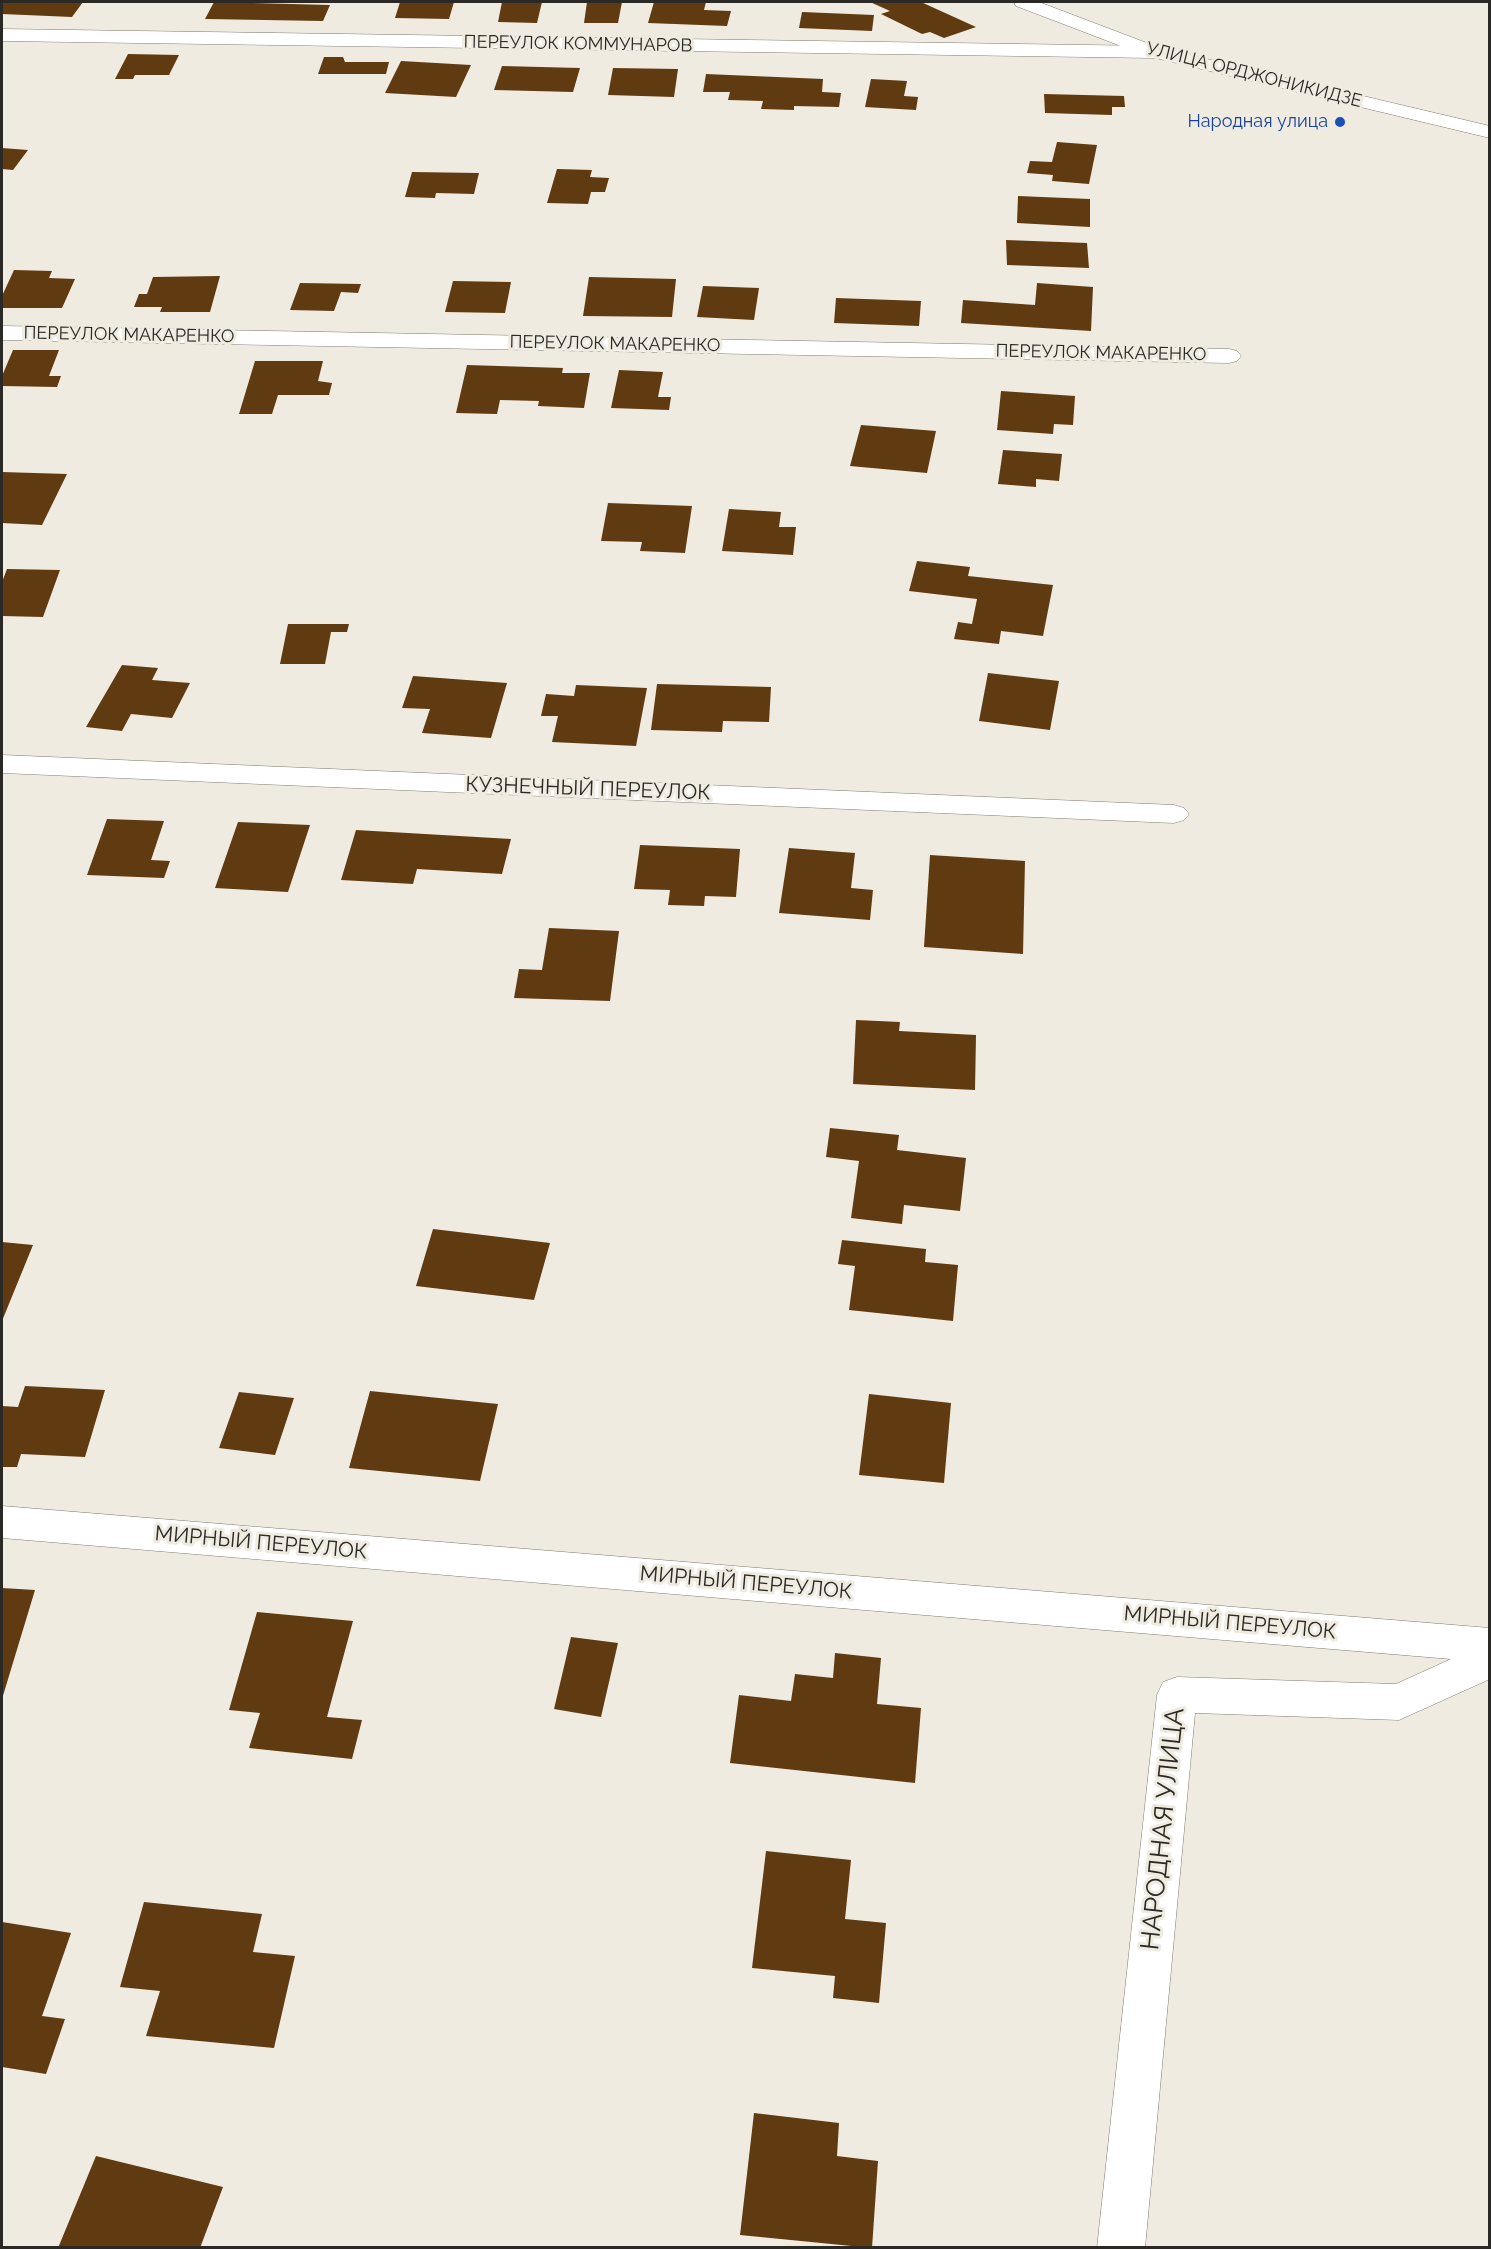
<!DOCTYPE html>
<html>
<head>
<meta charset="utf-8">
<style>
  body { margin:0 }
  #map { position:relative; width:1491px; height:2249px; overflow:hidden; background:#f0ebe1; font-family:Raleway,sans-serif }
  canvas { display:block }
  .frame { position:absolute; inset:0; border:3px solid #2b2925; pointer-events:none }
</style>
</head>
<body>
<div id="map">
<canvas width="1491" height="2249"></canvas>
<div class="frame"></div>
</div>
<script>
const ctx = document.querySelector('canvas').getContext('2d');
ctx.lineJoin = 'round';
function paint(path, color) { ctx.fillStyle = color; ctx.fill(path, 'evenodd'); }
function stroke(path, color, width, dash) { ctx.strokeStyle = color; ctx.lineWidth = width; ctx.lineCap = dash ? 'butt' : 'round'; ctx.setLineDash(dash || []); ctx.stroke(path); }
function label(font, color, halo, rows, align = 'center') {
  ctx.font = font + ' Raleway,sans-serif'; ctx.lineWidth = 6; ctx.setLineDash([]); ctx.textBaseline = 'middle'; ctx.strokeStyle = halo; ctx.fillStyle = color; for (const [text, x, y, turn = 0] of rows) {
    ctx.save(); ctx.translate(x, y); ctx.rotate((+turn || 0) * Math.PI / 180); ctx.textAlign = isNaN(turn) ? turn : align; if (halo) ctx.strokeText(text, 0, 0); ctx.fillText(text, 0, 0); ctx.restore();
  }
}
paint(new Path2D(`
  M 2,2 L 83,2 L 72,17 L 2,14 Z
  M 214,2 L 330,5 L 323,21 L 205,19 Z
  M 400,2 L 454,2 L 449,19 L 395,18 Z
  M 502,2 L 542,2 L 537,23 L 498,22 Z
  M 587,2 L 622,2 L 618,23 L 584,23 Z
  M 654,2 L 706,2 L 704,10 L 731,11 L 727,26 L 648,23 Z
  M 870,2 L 921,2 L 976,27 L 944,38 L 930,32 L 922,34 L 881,14 L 890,11 Z
  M 802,12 L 874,15 L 872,31 L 799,28 Z
  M 128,54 L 179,55 L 169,75 L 135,75 L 133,79 L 115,79 Z
  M 324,57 L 343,57 L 345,62 L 389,62 L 386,74 L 318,74 Z
  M 401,61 L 471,65 L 456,97 L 385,93 Z
  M 502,66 L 580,68 L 573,92 L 494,90 Z
  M 613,68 L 678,69 L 674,97 L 608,95 Z
  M 706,74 L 823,79 L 822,92 L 841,93 L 839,107 L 794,106 L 794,110 L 761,109 L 763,101 L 728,100 L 730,92 L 703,92 Z
  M 871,79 L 907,81 L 904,96 L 918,97 L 916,110 L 865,107 Z
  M 1044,94 L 1124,96 L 1125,107 L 1112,107 L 1112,115 L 1045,113 Z
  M 1057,142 L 1097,145 L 1089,184 L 1052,181 L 1053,175 L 1027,173 L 1030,161 L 1052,162 Z
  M 2,148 L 28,150 L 13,170 L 2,169 Z
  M 557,169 L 592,170 L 590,177 L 609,178 L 605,192 L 591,192 L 588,204 L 547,203 Z
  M 412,172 L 479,173 L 474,194 L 436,193 L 435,198 L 405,197 Z
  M 1018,196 L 1090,199 L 1090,227 L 1017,223 Z
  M 1006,240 L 1087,243 L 1089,268 L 1007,265 Z
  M 14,270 L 52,271 L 49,278 L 75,279 L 62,308 L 2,308 L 2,296 Z
  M 220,276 L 210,312 L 160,312 L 162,307 L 134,307 L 139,294 L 147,294 L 153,277 Z
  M 589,277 L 676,279 L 672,317 L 583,316 Z
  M 453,281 L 511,282 L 505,313 L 445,312 Z
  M 300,283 L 361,284 L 358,293 L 341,292 L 334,311 L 290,310 Z
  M 1037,283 L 1093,287 L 1091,331 L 961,323 L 963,300 L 1035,305 Z
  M 703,286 L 759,288 L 754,320 L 697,317 Z
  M 836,298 L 921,301 L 919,326 L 834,323 Z
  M 13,350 L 59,350 L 49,376 L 61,376 L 57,387 L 2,386 L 2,376 Z
  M 255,361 L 323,361 L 318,381 L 332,383 L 329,395 L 278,395 L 272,414 L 239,414 Z
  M 467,365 L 563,368 L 562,373 L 590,373 L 584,408 L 538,406 L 539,401 L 500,400 L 497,414 L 456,413 Z
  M 619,370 L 663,372 L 658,397 L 671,397 L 669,410 L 611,408 Z
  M 1001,391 L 1075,396 L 1073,425 L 1054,424 L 1053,434 L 997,430 Z
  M 861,425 L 936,431 L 927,473 L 850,466 Z
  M 1003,450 L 1062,454 L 1059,481 L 1036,479 L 1036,487 L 998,484 Z
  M 2,472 L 67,474 L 42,525 L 2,523 Z
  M 608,503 L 692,506 L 685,553 L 640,551 L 642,542 L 601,541 Z
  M 729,509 L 781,512 L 779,527 L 796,527 L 793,555 L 722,551 Z
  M 917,561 L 970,567 L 968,576 L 1053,585 L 1043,636 L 1001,631 L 999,644 L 954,639 L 958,622 L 972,624 L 977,599 L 909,591 Z
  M 7,569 L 60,570 L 43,617 L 2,616 L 2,582 Z
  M 288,624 L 349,624 L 347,632 L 331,632 L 325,664 L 280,664 Z
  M 122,665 L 158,668 L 152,680 L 190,683 L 172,718 L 131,714 L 122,731 L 86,727 Z
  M 988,673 L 1059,681 L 1050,730 L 979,721 Z
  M 413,676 L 507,683 L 491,738 L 422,733 L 430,709 L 402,708 Z
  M 657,684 L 771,687 L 769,722 L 723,721 L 722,732 L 651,730 Z
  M 576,685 L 647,688 L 636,746 L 552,742 L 558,716 L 541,716 L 546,694 L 574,696 Z
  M 107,819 L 164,821 L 151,860 L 170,861 L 164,878 L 87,875 Z
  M 238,822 L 310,825 L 288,892 L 215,888 Z
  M 356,830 L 511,839 L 502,874 L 417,869 L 413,884 L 341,880 Z
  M 640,845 L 740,849 L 736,897 L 705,896 L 704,906 L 668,905 L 670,890 L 634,889 Z
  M 789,848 L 855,853 L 851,888 L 873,890 L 870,920 L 779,913 Z
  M 930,855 L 1025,861 L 1023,954 L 924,947 Z
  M 549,928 L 619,931 L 610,1001 L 514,998 L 519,969 L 542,970 Z
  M 856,1020 L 900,1022 L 899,1031 L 976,1035 L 975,1090 L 853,1084 Z
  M 830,1128 L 899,1135 L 897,1150 L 966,1158 L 960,1211 L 904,1205 L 902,1224 L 851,1218 L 859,1161 L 826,1157 Z
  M 433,1229 L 550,1243 L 534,1300 L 416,1286 Z
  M 842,1240 L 926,1249 L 925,1262 L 958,1265 L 953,1321 L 849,1310 L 855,1266 L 838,1264 Z
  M 2,1242 L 33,1245 L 2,1321 Z
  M 25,1386 L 105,1390 L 85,1457 L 21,1454 L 17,1467 L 2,1467 L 2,1406 L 18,1407 Z
  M 370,1391 L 498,1404 L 480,1481 L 349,1468 Z
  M 239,1392 L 294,1398 L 275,1455 L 219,1448 Z
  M 869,1394 L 951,1403 L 944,1483 L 859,1475 Z
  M 2,1588 L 35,1590 L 2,1699 Z
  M 257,1612 L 353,1621 L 327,1717 L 362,1720 L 352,1759 L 249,1748 L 260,1713 L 229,1710 Z
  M 571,1637 L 618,1643 L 601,1717 L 554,1709 Z
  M 835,1653 L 881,1658 L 877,1704 L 921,1708 L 915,1783 L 730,1763 L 739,1695 L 791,1701 L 795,1674 L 833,1678 Z
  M 766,1851 L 851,1860 L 845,1919 L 886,1923 L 879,2003 L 833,1998 L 835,1976 L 752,1968 Z
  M 144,1902 L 262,1914 L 253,1952 L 295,1956 L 274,2048 L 146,2036 L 160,1991 L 120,1987 Z
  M 2,1922 L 71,1933 L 42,2016 L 65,2019 L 46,2074 L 2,2067 Z
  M 754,2113 L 839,2123 L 837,2156 L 878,2161 L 872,2248 L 740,2235 Z
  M 96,2156 L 223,2187 L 200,2248 L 58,2248 Z`), '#603a10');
const street = new Path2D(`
  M 2,29 L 1154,46 L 1161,48 L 1164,52 L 1161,56 L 1154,58 L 2,41 Z
  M 2,326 L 1229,349 L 1237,351 L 1241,356 L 1237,361 L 1229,363 L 2,340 Z
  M 2,755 L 1174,805 L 1184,808 L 1189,814 L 1184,820 L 1174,823 L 2,773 Z
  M 2,1506 L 1490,1628 L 1490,1679 L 1399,1720 L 1195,1713 L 1145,2248 L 1097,2248 L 1157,1695 L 1163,1682 L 1177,1677 L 1396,1684 L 1451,1659 L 2,1538 Z`);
const secondary = new Path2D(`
  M 1014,2 L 1039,2 L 1160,48 L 1490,126 L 1490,138 L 1147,56 L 1016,6 Z`);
stroke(street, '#807b72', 1);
stroke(secondary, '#807b72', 1);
paint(street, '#fff');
paint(secondary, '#fff');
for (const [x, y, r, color] of [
  [1340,122,6,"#1a4fb4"]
]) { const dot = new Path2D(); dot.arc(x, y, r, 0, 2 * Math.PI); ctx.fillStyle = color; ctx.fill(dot); stroke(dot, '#f0ebe1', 2); }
label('18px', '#2b2925', '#f0ebe1', [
  ["ПЕРЕУЛОК КОММУНАРОВ",578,44,1],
  ["УЛИЦА ОРДЖОНИКИДЗЕ",1254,75,14],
  ["ПЕРЕУЛОК МАКАРЕНКО",129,335,1],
  ["ПЕРЕУЛОК МАКАРЕНКО",615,344,1],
  ["ПЕРЕУЛОК МАКАРЕНКО",1101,353,1]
]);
label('18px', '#164399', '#f0ebe1', [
  ["Народная улица",1328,122]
], 'right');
label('21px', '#2b2925', '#f0ebe1', [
  ["КУЗНЕЧНЫЙ ПЕРЕУЛОК",588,789,2],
  ["МИРНЫЙ ПЕРЕУЛОК",261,1543,5],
  ["МИРНЫЙ ПЕРЕУЛОК",746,1583,5],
  ["МИРНЫЙ ПЕРЕУЛОК",1230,1623,5]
]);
label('26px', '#2b2925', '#f0ebe1', [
  ["НАРОДНАЯ УЛИЦА",1163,1829,-84]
]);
</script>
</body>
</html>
